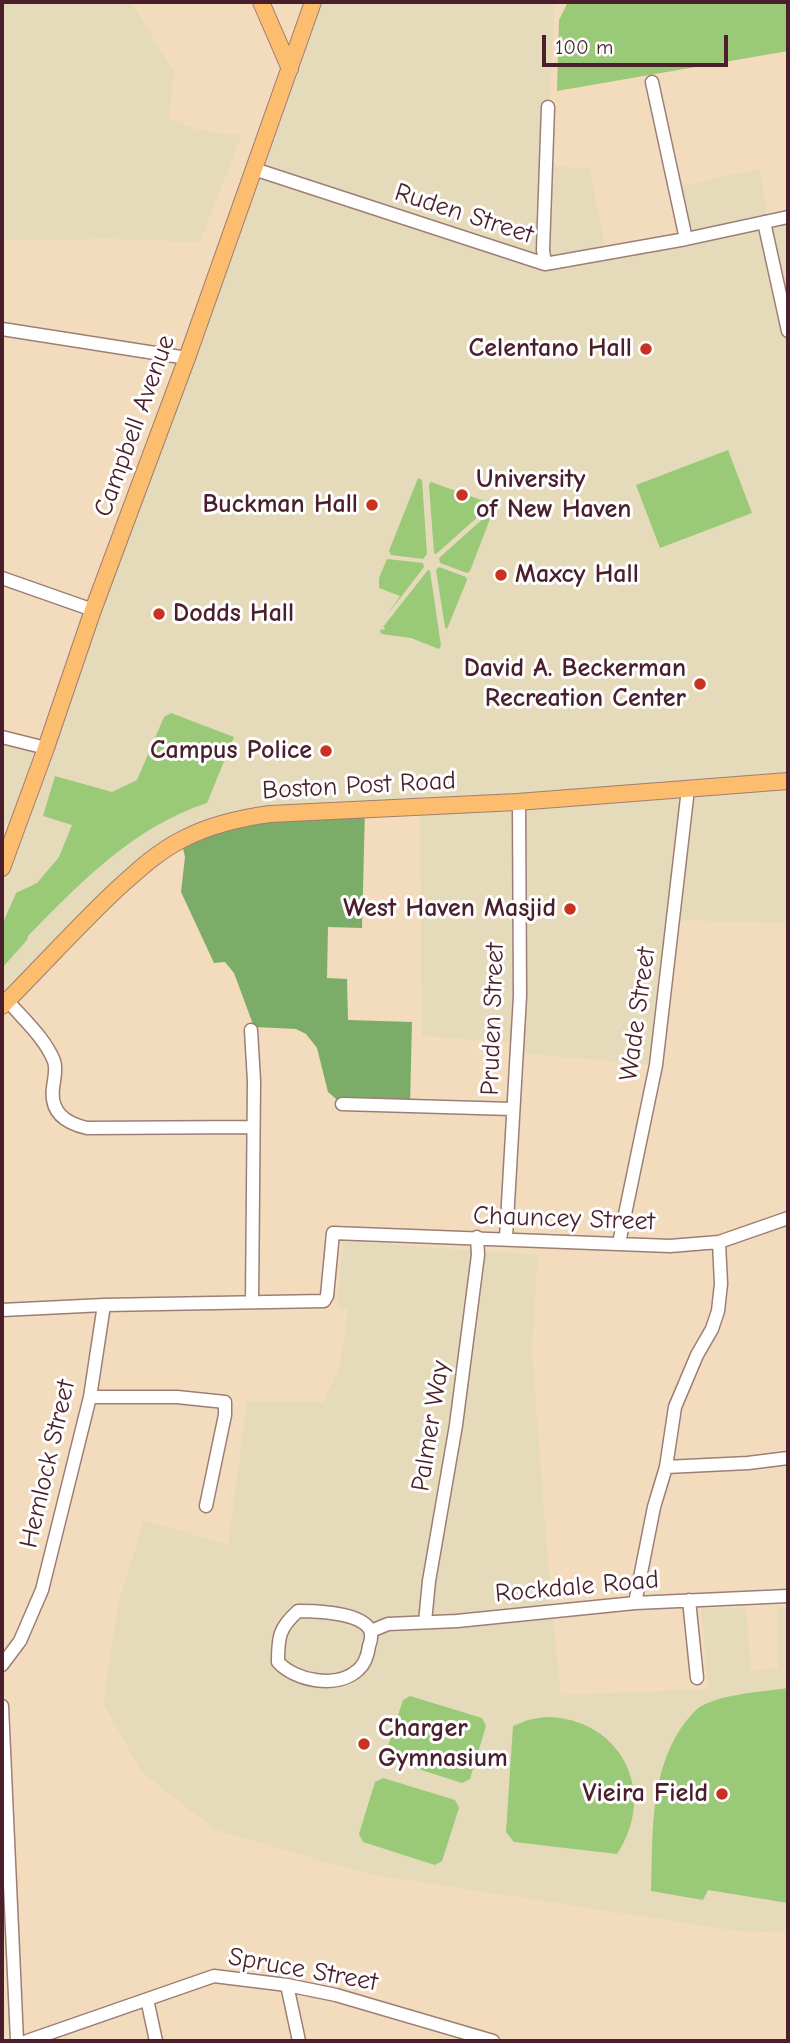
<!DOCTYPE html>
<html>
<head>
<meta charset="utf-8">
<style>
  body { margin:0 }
  #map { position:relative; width:790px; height:2043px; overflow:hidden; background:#f3dcbd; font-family:"Comic Neue",sans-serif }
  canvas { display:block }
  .frame { position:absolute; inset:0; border:4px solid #4a1f2b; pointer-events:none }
  .scale { position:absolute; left:542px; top:35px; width:186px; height:32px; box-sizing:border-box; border:4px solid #4a1f2b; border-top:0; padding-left:9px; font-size:21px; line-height:24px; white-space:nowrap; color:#4a1f2b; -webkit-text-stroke:5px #fff; paint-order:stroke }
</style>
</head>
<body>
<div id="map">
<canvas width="790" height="2043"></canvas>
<div class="frame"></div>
<div class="scale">100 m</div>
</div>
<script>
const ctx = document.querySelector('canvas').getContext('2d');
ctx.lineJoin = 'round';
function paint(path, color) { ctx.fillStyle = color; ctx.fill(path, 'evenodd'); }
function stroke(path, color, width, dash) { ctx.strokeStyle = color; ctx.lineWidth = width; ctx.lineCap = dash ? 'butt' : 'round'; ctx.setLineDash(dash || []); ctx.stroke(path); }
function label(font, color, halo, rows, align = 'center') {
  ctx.font = font + ' "Comic Neue",sans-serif'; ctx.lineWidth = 6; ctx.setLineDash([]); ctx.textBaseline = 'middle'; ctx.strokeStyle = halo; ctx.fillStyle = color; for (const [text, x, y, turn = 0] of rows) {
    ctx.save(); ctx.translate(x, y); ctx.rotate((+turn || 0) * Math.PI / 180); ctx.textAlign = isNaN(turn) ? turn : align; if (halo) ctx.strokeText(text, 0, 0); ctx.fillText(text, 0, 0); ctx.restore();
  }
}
paint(new Path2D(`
  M 2,2 L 131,2 L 174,72 L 169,118 L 196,129 L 228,135 L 242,134 L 200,242 L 110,239 L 2,240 Z
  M 313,2 L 554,2 L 547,166 L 589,168 L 606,253 L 685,239 L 674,187 L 760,169 L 767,212 L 764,222 L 788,217 L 788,923 L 674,920 L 656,1065 L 517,1053 L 517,1043 L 422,1036 L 420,807 L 181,840 L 2,1003 L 2,868 L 16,825 L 2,821 L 2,737 L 45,748 Z
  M 343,1241 L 538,1255 L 532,1350 L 550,1589 L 561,1695 L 708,1689 L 701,1607 L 746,1609 L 751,1671 L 778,1668 L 777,1608 L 788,1607 L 788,1933 L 738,1931 L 368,1874 L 216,1830 L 142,1773 L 103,1703 L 119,1600 L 144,1521 L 228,1544 L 247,1402 L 323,1402 L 340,1365 L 348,1310 L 337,1307 Z`), '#e5dbba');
paint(new Path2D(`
  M 568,2 L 788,2 L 788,51 L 557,91 L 559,20 Z
  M 728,450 L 752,513 L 660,548 L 636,485 Z
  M 418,478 L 422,480 L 427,554 L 423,559 L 391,555 L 389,551 Z
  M 431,482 L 487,502 L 490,506 L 436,554 L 434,553 L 429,485 Z
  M 486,516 L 489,516 L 490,519 L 470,571 L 467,573 L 440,563 L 439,558 Z
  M 387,559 L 423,563 L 424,567 L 387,615 L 400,596 L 379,588 L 379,578 Z
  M 439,567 L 466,577 L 467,580 L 447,629 L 445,627 L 436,570 Z
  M 428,570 L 430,571 L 441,646 L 439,649 L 411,638 L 382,634 L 380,632 L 381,629 L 384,630 L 385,628 L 383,627 Z
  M 171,713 L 234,737 L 207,803 C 133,827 80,883 28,936 L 27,940 L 2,968 L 2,925 L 16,893 L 37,883 L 59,857 L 72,825 L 43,816 L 55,776 L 112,792 L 137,780 L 164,717 Z
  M 788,1688 L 788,1903 L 708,1890 L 703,1900 L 651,1891 C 653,1837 649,1776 681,1728 C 687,1720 694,1710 703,1705 C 729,1693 761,1692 788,1688 Z
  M 410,1696 L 482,1718 L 486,1726 L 470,1779 L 462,1783 L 390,1760 L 386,1752 L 403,1700 Z
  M 545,1717 C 620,1717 659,1792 617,1854 L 514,1842 L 506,1832 L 513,1726 L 528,1720 Z
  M 383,1778 L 455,1800 L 459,1808 L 442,1861 L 435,1865 L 363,1842 L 359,1834 L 375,1782 Z`), '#9ac978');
paint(new Path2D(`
  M 365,809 L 362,928 L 328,927 L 327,978 L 347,979 L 348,1020 L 412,1022 L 410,1105 L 342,1104 L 328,1092 L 317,1048 L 306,1034 L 296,1029 L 254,1027 L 234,973 L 225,962 L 214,963 L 181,892 L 185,857 L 181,840 L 202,830 Z`), '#7bad68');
const minor = new Path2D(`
  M 652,82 L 686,239
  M 254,169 L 545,264 L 686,239 L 788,217
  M 764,222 L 788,331
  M 545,264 L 543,250 L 548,107
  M 2,329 L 187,358
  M 2,578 L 93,610
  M 2,737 L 46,748
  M 7,1000 C 23,1019 45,1038 54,1061 C 57,1070 54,1078 53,1088 C 50,1112 65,1123 87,1128 L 252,1127
  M 251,1030 L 254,1081 L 252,1302
  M 342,1104 L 512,1109
  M 506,1238 L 520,996 L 519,802
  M 619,1243 L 656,1065 L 688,789
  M 2,1310 L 104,1305 L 324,1301 L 327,1296 L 333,1233 L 670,1246 L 719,1242 L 788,1218
  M 90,1397 L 177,1397 L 225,1402 L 225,1415 L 206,1506
  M 666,1467 L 748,1463 L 788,1458
  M 689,1600 L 697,1678
  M 635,1603 L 654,1507 L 666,1467 L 675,1407 L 697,1355 L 712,1329 L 718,1311 L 721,1284 L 719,1242
  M 298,1611 C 314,1611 361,1612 370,1630 C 372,1635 371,1641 369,1646 C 368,1654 365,1664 358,1670 C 337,1689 295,1681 278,1662 C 278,1637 279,1628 298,1611 Z
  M 425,1622 L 429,1581 L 456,1425 L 478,1255 L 477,1237
  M 371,1631 L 388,1624 L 457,1621 L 635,1603 L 788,1596
  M 2,1665 L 20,1641 L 42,1590 L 90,1397 L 104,1305
  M 2,1706 L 17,2041
  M 287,1985 L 299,2041
  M 147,1999 L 156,2041
  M 27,2041 L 214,1976 L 287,1985 L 336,1995 L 493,2041`);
const major = new Path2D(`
  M 261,2 L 290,69
  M 2,868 L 46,748 L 93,610 L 187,358 L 313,2
  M 2,1006 C 40,968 76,928 115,891 C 136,872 157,852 183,839 C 210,825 240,818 270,814 L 517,802 L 788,781`);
stroke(minor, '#9e7e74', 15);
stroke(major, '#9e7e74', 18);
stroke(minor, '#fff', 12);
stroke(major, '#fcbd6f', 16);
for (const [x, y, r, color] of [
  [646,349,7,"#c8321e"],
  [462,495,7,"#c8321e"],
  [372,505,7,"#c8321e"],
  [501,575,7,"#c8321e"],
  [159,614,7,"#c8321e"],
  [700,684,7,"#c8321e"],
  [326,751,7,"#c8321e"],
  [570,909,7,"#c8321e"],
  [364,1744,7,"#c8321e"],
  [722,1794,7,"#c8321e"]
]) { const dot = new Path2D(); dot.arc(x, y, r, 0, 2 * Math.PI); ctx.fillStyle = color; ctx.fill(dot); stroke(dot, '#fff', 2.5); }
label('26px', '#4a1f2b', '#fff', [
  ["Ruden Street",464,214,18],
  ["Campbell Avenue",135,426,-70],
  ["Boston Post Road",359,786,-3],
  ["Wade Street",638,1014,-82],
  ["Pruden Street",493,1019,-88],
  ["Chauncey Street",564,1219,2],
  ["Palmer Way",431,1426,-81],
  ["Hemlock Street",48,1464,-77],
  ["Rockdale Road",577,1587,-5],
  ["Spruce Street",303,1970,10]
]);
label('bold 26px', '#4a1f2b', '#fff', [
  ["Celentano Hall",632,349],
  ["University",476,480,"left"],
  ["of New Haven",476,510,"left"],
  ["Buckman Hall",358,505],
  ["Maxcy Hall",515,575,"left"],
  ["Dodds Hall",173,614,"left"],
  ["David A. Beckerman",686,669],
  ["Recreation Center",686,699],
  ["Campus Police",312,751],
  ["West Haven Masjid",556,909],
  ["Charger",378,1729,"left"],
  ["Gymnasium",378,1759,"left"],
  ["Vieira Field",708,1794]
], 'right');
</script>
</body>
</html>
